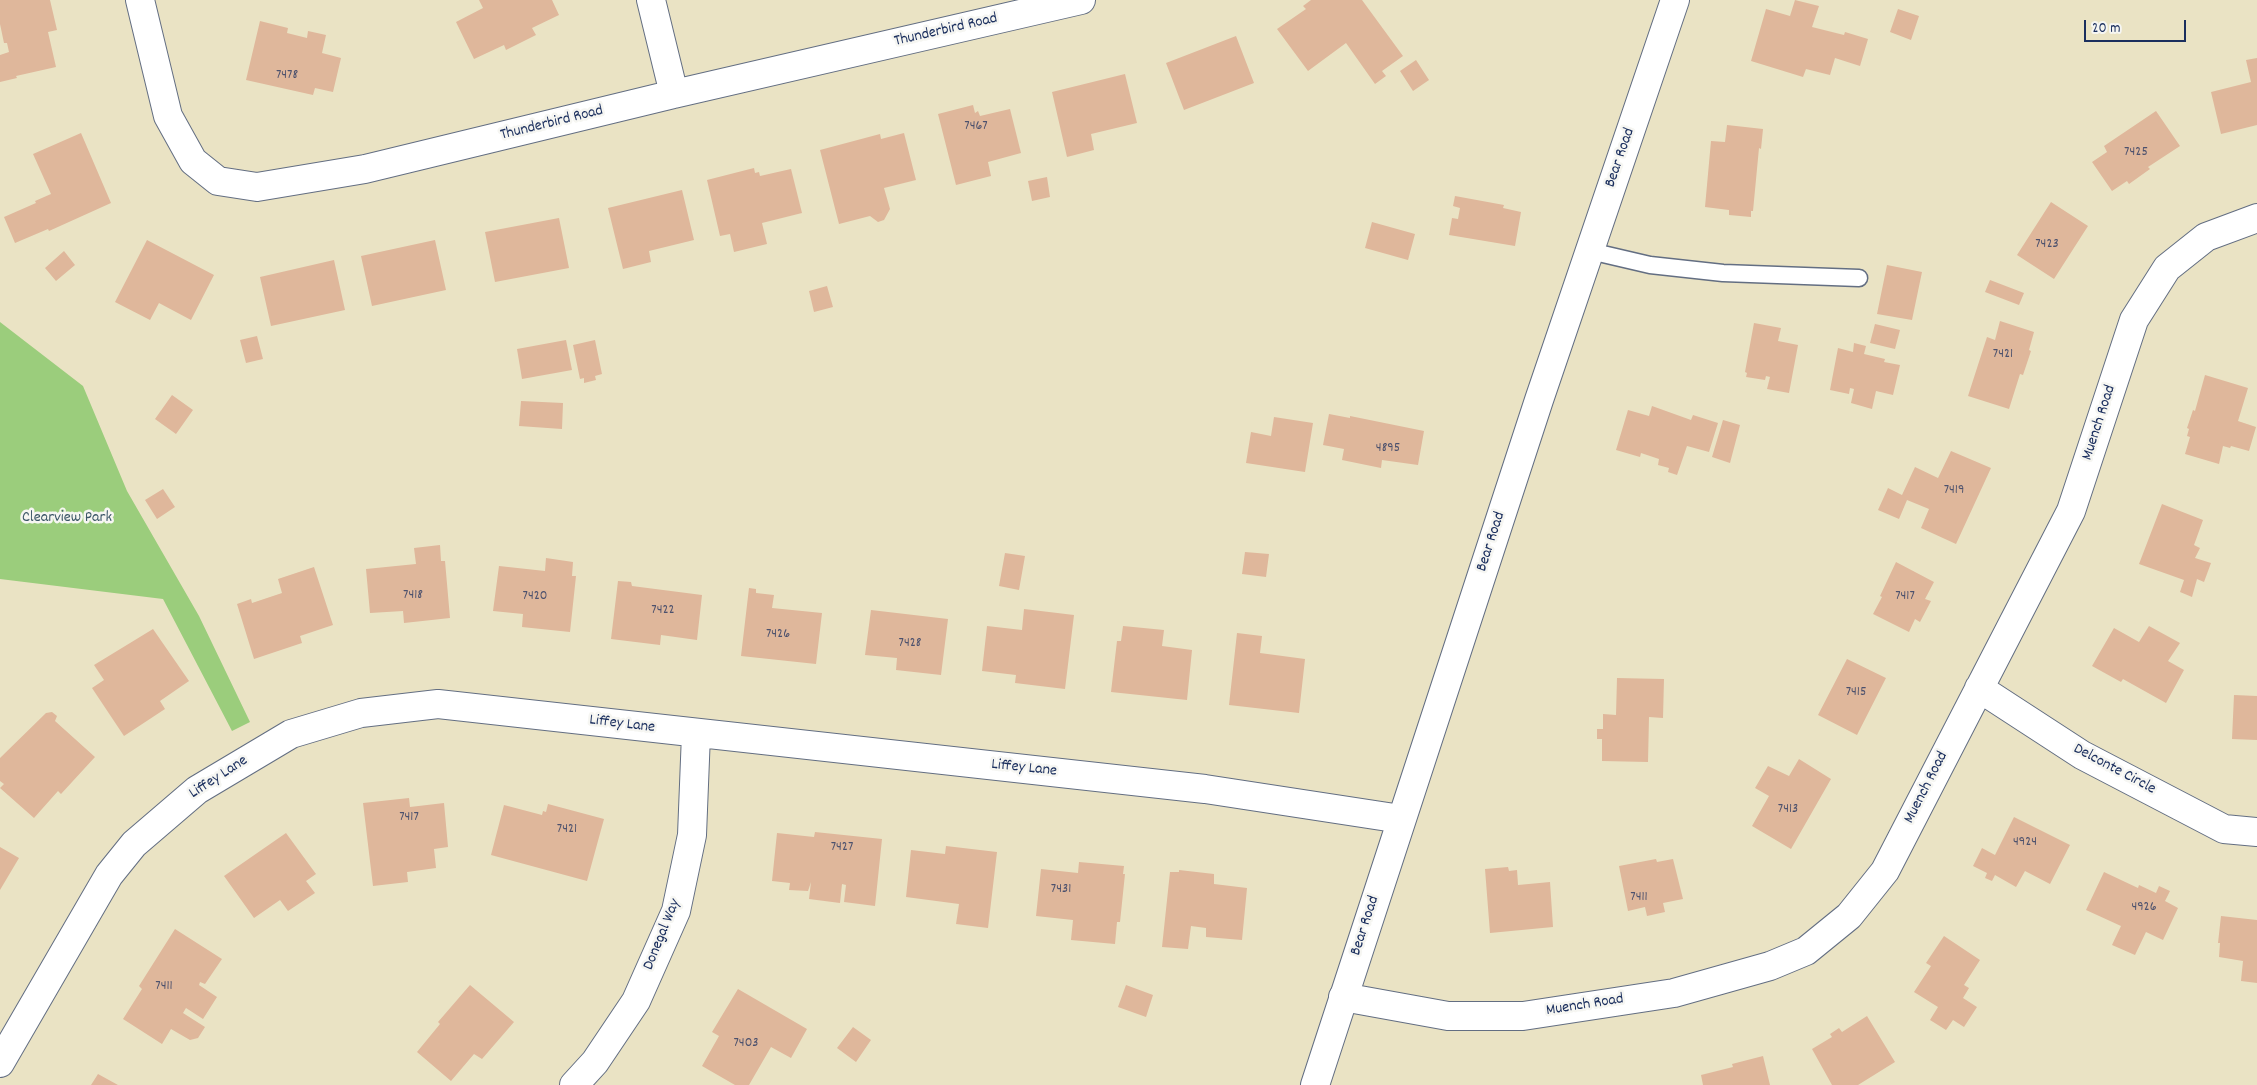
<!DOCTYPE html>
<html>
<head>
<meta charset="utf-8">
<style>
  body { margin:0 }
  #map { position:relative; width:2257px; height:1085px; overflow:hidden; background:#eae3c4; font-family:Dekko,sans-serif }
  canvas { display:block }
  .scale { position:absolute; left:2084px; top:20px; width:102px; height:22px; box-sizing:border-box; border:2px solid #1b2f5e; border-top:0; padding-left:6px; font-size:15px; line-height:18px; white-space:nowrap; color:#1b2f5e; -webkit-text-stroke:4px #f6f6f2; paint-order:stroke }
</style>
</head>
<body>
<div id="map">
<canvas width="2257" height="1085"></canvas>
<div class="scale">20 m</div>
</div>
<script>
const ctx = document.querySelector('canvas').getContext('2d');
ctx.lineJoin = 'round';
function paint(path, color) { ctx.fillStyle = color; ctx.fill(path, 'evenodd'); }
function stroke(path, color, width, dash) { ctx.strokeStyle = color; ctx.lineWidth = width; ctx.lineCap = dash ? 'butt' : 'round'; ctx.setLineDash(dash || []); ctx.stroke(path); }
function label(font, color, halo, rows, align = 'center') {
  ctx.font = font + ' Dekko,sans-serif'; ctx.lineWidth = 5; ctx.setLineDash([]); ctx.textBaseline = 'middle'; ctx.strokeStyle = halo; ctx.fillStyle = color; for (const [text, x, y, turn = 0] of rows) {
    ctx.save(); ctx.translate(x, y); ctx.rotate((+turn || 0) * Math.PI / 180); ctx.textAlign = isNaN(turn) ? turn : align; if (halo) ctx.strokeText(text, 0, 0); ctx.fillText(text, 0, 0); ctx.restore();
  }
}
paint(new Path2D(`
  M 0,322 L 83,386 L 127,491 L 199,616 L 250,722 L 232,731 L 163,599 L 0,579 Z`), '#9bcd7c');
paint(new Path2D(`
  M 0,0 L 50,0 L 57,30 L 48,32 L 56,67 L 16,76 L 17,78 L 0,82 L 0,55 L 9,52 L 7,43 L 4,43 L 0,24 Z
  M 479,0 L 552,0 L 559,15 L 532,28 L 536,35 L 506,50 L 504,45 L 474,59 L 456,22 L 483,8 Z
  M 1311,0 L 1362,0 L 1403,56 L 1382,71 L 1386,76 L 1375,84 L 1346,43 L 1308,71 L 1277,29 L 1306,9 L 1303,6 Z
  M 1795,0 L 1819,6 L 1812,27 L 1844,35 L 1845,32 L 1868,39 L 1860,66 L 1835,58 L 1830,75 L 1806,69 L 1803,77 L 1751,61 L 1766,9 L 1790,16 Z
  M 1898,9 L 1919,16 L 1911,40 L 1890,32 Z
  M 260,21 L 288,28 L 287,33 L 307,38 L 308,31 L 326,35 L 322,53 L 341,58 L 333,92 L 315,88 L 313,95 L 246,80 Z
  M 1236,36 L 1254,83 L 1184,110 L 1166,63 Z
  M 2257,58 L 2257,125 L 2221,134 L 2211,92 L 2251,82 L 2246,60 Z
  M 1416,60 L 1429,80 L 1413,91 L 1400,71 Z
  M 1125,74 L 1137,123 L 1091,134 L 1094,150 L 1067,157 L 1052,92 Z
  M 973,105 L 975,113 L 978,111 L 980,116 L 1010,109 L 1021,153 L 988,162 L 991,176 L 956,185 L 938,114 Z
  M 2156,111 L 2180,146 L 2148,167 L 2150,169 L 2129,184 L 2127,181 L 2112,191 L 2092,162 L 2107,152 L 2104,146 Z
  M 1727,125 L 1763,129 L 1761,149 L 1759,148 L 1753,211 L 1751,211 L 1751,217 L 1729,215 L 1729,210 L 1705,207 L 1711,141 L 1725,142 Z
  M 81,133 L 111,203 L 49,231 L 48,229 L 15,243 L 4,217 L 36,203 L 35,201 L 51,194 L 33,154 Z
  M 904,133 L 916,180 L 884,188 L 890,209 L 884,220 L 878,222 L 870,216 L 839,224 L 820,150 L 880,134 L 881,139 Z
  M 754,168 L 755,173 L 759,172 L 760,176 L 791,169 L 802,213 L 762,223 L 767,244 L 734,252 L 730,234 L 720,236 L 707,180 Z
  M 1047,177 L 1050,197 L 1032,201 L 1028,181 Z
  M 682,190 L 694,240 L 649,251 L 651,262 L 623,269 L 608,208 Z
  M 1455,196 L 1504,205 L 1503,208 L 1521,212 L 1515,246 L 1449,235 L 1452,218 L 1458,219 L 1460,208 L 1453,206 Z
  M 2051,202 L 2088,226 L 2054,279 L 2017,255 Z
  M 559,218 L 569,268 L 495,282 L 485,232 Z
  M 1372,222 L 1415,234 L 1408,260 L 1365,248 Z
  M 147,240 L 214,275 L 191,320 L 159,303 L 150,320 L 115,302 Z
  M 435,240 L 446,290 L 372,306 L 361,256 Z
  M 64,251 L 75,265 L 56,281 L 45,268 Z
  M 334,260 L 345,310 L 271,326 L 260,277 Z
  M 1887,265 L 1922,272 L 1912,320 L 1877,314 Z
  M 1990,280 L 2024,293 L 2019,305 L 1985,292 Z
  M 827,286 L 833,307 L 814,312 L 809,291 Z
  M 2000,321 L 2034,332 L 2029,350 L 2031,351 L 2023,375 L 2020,374 L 2009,409 L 1968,396 L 1987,337 L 1995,340 Z
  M 1754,323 L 1781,328 L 1778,341 L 1798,345 L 1789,393 L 1767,389 L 1770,377 L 1766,376 L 1765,380 L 1746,377 L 1747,373 L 1745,372 Z
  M 1875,324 L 1900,330 L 1895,349 L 1870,343 Z
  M 257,336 L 263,359 L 246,363 L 240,340 Z
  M 566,340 L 572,370 L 522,379 L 517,349 Z
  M 595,340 L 602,374 L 595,376 L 596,380 L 584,383 L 584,378 L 580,379 L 573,345 Z
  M 1854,343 L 1866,346 L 1864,354 L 1885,359 L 1884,362 L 1900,365 L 1893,395 L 1876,391 L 1872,409 L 1851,403 L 1854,389 L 1850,388 L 1849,394 L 1830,390 L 1838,348 L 1853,352 Z
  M 2205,375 L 2248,388 L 2238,421 L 2256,427 L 2249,451 L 2231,446 L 2230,448 L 2223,446 L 2219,464 L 2185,454 L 2190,437 L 2187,436 L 2189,429 L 2187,428 L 2193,410 L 2195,411 Z
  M 172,395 L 193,410 L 176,434 L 155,419 Z
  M 521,401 L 563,403 L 562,429 L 519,426 Z
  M 1652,406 L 1691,420 L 1693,415 L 1718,423 L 1709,452 L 1687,446 L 1677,475 L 1668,472 L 1669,468 L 1658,465 L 1659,459 L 1641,453 L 1640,457 L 1616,450 L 1628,410 L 1649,416 Z
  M 1329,414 L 1350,418 L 1350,416 L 1424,431 L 1418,465 L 1382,460 L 1381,468 L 1342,460 L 1344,449 L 1323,445 Z
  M 1274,417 L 1313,423 L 1305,472 L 1246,463 L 1251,432 L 1271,436 Z
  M 1723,420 L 1740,425 L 1730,463 L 1712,457 Z
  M 1951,451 L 1991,468 L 1956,544 L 1921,528 L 1929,509 L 1907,500 L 1899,519 L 1878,510 L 1888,488 L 1902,495 L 1915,467 L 1938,478 Z
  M 163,489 L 175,507 L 157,519 L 145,500 Z
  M 2162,504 L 2203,520 L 2194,545 L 2200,548 L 2195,558 L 2211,563 L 2204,582 L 2197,579 L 2192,597 L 2180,592 L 2184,580 L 2139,564 Z
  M 440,545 L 441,561 L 445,561 L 450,618 L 404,623 L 403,611 L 370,613 L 366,569 L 416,564 L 414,548 Z
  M 1245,552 L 1269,554 L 1266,577 L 1242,574 Z
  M 1005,553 L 1025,556 L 1019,590 L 999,586 Z
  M 546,558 L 573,562 L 572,576 L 576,576 L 570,632 L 522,627 L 523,614 L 493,611 L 499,566 L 545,571 Z
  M 1896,562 L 1934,582 L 1925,599 L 1931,601 L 1920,622 L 1915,619 L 1909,632 L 1873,614 L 1882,597 L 1880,596 Z
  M 314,567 L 333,625 L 300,636 L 302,643 L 254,659 L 237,604 L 251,599 L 252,603 L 282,593 L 278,579 Z
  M 618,581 L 631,582 L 632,586 L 702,595 L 697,640 L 661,635 L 660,645 L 611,639 Z
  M 749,588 L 756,589 L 756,593 L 774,595 L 772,608 L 822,613 L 816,664 L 741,656 Z
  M 1024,609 L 1074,615 L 1065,689 L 1015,683 L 1016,675 L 982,671 L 987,626 L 1022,630 Z
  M 871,610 L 948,619 L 941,675 L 896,670 L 897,658 L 865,655 Z
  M 1123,626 L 1164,630 L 1162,646 L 1192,650 L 1187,700 L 1111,692 L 1117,641 L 1121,641 Z
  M 2149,626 L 2180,643 L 2168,661 L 2184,670 L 2166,703 L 2123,679 L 2121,682 L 2092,666 L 2114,628 L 2139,642 Z
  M 153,629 L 189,681 L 160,701 L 165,709 L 124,736 L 92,688 L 104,680 L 94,665 Z
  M 1237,633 L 1262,636 L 1260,653 L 1305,659 L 1299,713 L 1229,705 Z
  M 1847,659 L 1886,678 L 1857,735 L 1818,715 Z
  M 1617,678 L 1664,679 L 1663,718 L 1649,717 L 1648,762 L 1602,761 L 1602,739 L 1597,739 L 1597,729 L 1603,729 L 1603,714 L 1616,715 Z
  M 2234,695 L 2257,696 L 2257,740 L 2232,739 Z
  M 52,712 L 57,716 L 55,721 L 95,757 L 61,794 L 58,791 L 34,818 L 0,788 L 4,784 L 0,781 L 0,758 L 46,713 Z
  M 1799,759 L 1831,779 L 1791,849 L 1752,826 L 1769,796 L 1755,788 L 1768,766 L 1789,776 Z
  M 409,798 L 410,807 L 444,803 L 448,847 L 434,849 L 436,868 L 407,872 L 408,882 L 373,886 L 363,803 Z
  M 548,804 L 604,819 L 587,881 L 491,855 L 504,805 L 542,815 L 543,811 L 546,812 Z
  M 2014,817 L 2070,845 L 2050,884 L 2025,871 L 2016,887 L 1995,875 L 1992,881 L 1985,878 L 1987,873 L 1973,866 L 1982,848 L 1995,855 Z
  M 815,832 L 882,839 L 875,906 L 844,902 L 846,885 L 842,884 L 840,903 L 809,899 L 811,882 L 808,891 L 789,890 L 790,883 L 772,881 L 777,833 L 814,837 Z
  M 286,833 L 316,874 L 306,881 L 315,893 L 288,911 L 280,900 L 254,918 L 224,876 Z
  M 946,846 L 997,852 L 988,928 L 956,924 L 959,904 L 906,897 L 911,850 L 945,854 Z
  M 0,847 L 19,858 L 0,890 Z
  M 1656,859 L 1657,862 L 1673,859 L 1683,899 L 1663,903 L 1665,912 L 1647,916 L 1645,907 L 1628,911 L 1619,866 Z
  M 1079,862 L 1124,866 L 1123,874 L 1125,874 L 1120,922 L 1117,922 L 1115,944 L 1071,940 L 1073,920 L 1036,916 L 1041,869 L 1078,873 Z
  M 1508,867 L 1509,871 L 1517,870 L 1518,885 L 1550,882 L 1553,927 L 1490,933 L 1485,869 Z
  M 1179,870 L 1214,874 L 1214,884 L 1247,888 L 1242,940 L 1206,937 L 1206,928 L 1191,926 L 1188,949 L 1162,947 L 1170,872 L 1179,872 Z
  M 2104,872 L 2138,888 L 2139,885 L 2156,893 L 2159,886 L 2170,891 L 2165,901 L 2178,908 L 2163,940 L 2146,932 L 2135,955 L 2112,945 L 2121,926 L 2086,910 Z
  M 2221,916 L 2257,920 L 2257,983 L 2241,981 L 2243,961 L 2219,957 L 2220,943 L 2218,943 Z
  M 175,929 L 222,959 L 205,984 L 200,982 L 199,985 L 217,997 L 203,1019 L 186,1008 L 183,1013 L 205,1027 L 198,1038 L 190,1040 L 171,1029 L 162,1044 L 123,1019 L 142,989 L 139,986 Z
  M 1944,936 L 1980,960 L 1964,985 L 1969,988 L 1963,998 L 1977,1007 L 1964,1027 L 1953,1020 L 1946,1030 L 1930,1020 L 1938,1007 L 1914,992 L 1931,966 L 1926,963 Z
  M 470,985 L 514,1022 L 482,1059 L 474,1054 L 451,1081 L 417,1052 L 440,1024 L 438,1022 Z
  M 1126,985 L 1153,995 L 1146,1017 L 1118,1007 Z
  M 738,989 L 807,1029 L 791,1058 L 771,1047 L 749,1085 L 735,1085 L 702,1066 L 719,1036 L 712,1032 Z
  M 1867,1016 L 1895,1062 L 1858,1085 L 1832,1085 L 1812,1049 L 1832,1037 L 1830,1034 L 1839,1028 L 1842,1032 Z
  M 853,1027 L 871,1040 L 856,1062 L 837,1048 Z
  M 1763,1056 L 1770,1085 L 1703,1085 L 1701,1075 L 1733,1067 L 1732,1064 Z
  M 98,1074 L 118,1085 L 91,1085 Z`), '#dfb79b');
const lane = new Path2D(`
  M 1590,251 L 1650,265 L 1723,273 L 1859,278`);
const street = new Path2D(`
  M 140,0 L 168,116 L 193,161 L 218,181 L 257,187 L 365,169 L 674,94 L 1081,0
  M 651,0 L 674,94
  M 1979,688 L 2082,755 L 2224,829 L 2257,832
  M 1343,997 L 1448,1016 L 1523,1016 L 1674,993 L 1770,966 L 1806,951 L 1849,916 L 1885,871 L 2071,511 L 2134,320 L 2167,268 L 2206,237 L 2257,218
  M 0,1063 L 109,875 L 134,844 L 197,790 L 291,734 L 361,713 L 438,704 L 1205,789 L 1401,819
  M 574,1085 L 595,1062 L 636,1001 L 676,911 L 692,835 L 696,734`);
const secondary = new Path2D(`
  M 1315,1085 L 1539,400 L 1675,0`);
stroke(lane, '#636e82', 19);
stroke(street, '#636e82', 30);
stroke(secondary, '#636e82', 30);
stroke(lane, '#fff', 16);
stroke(street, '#fff', 28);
stroke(secondary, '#fff', 28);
label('14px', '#4c516d', null, [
  ["7478",287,76],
  ["7467",976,127],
  ["7425",2136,153],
  ["7423",2047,245],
  ["7421",2003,355],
  ["4895",1388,449],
  ["7419",1954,491],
  ["7418",413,596],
  ["7420",535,597],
  ["7417",1905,597],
  ["7422",663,611],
  ["7426",778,635],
  ["7428",910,644],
  ["7415",1856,693],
  ["7413",1788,810],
  ["7417",409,818],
  ["7421",567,830],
  ["4924",2025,843],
  ["7427",842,848],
  ["7431",1061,890],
  ["7411",1639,898],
  ["4926",2144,908],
  ["7411",164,987],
  ["7403",746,1044]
]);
label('16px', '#1b2f5e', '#f6f6f2', [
  ["Thunderbird Road",946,31,-13],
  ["Thunderbird Road",552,124,-14],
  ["Bear Road",1621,158,-71],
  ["Muench Road",2100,423,-72],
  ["Bear Road",1492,542,-72],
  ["Liffey Lane",622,725,7],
  ["Liffey Lane",1024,769,6],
  ["Delconte Circle",2114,770,28],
  ["Liffey Lane",219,778,-33],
  ["Muench Road",1927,788,-63],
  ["Bear Road",1366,926,-72],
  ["Donegal Way",663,935,-68],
  ["Muench Road",1585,1006,-9]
]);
label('16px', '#3b5666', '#f6f6f2', [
  ["Clearview Park",67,519]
]);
</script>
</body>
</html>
